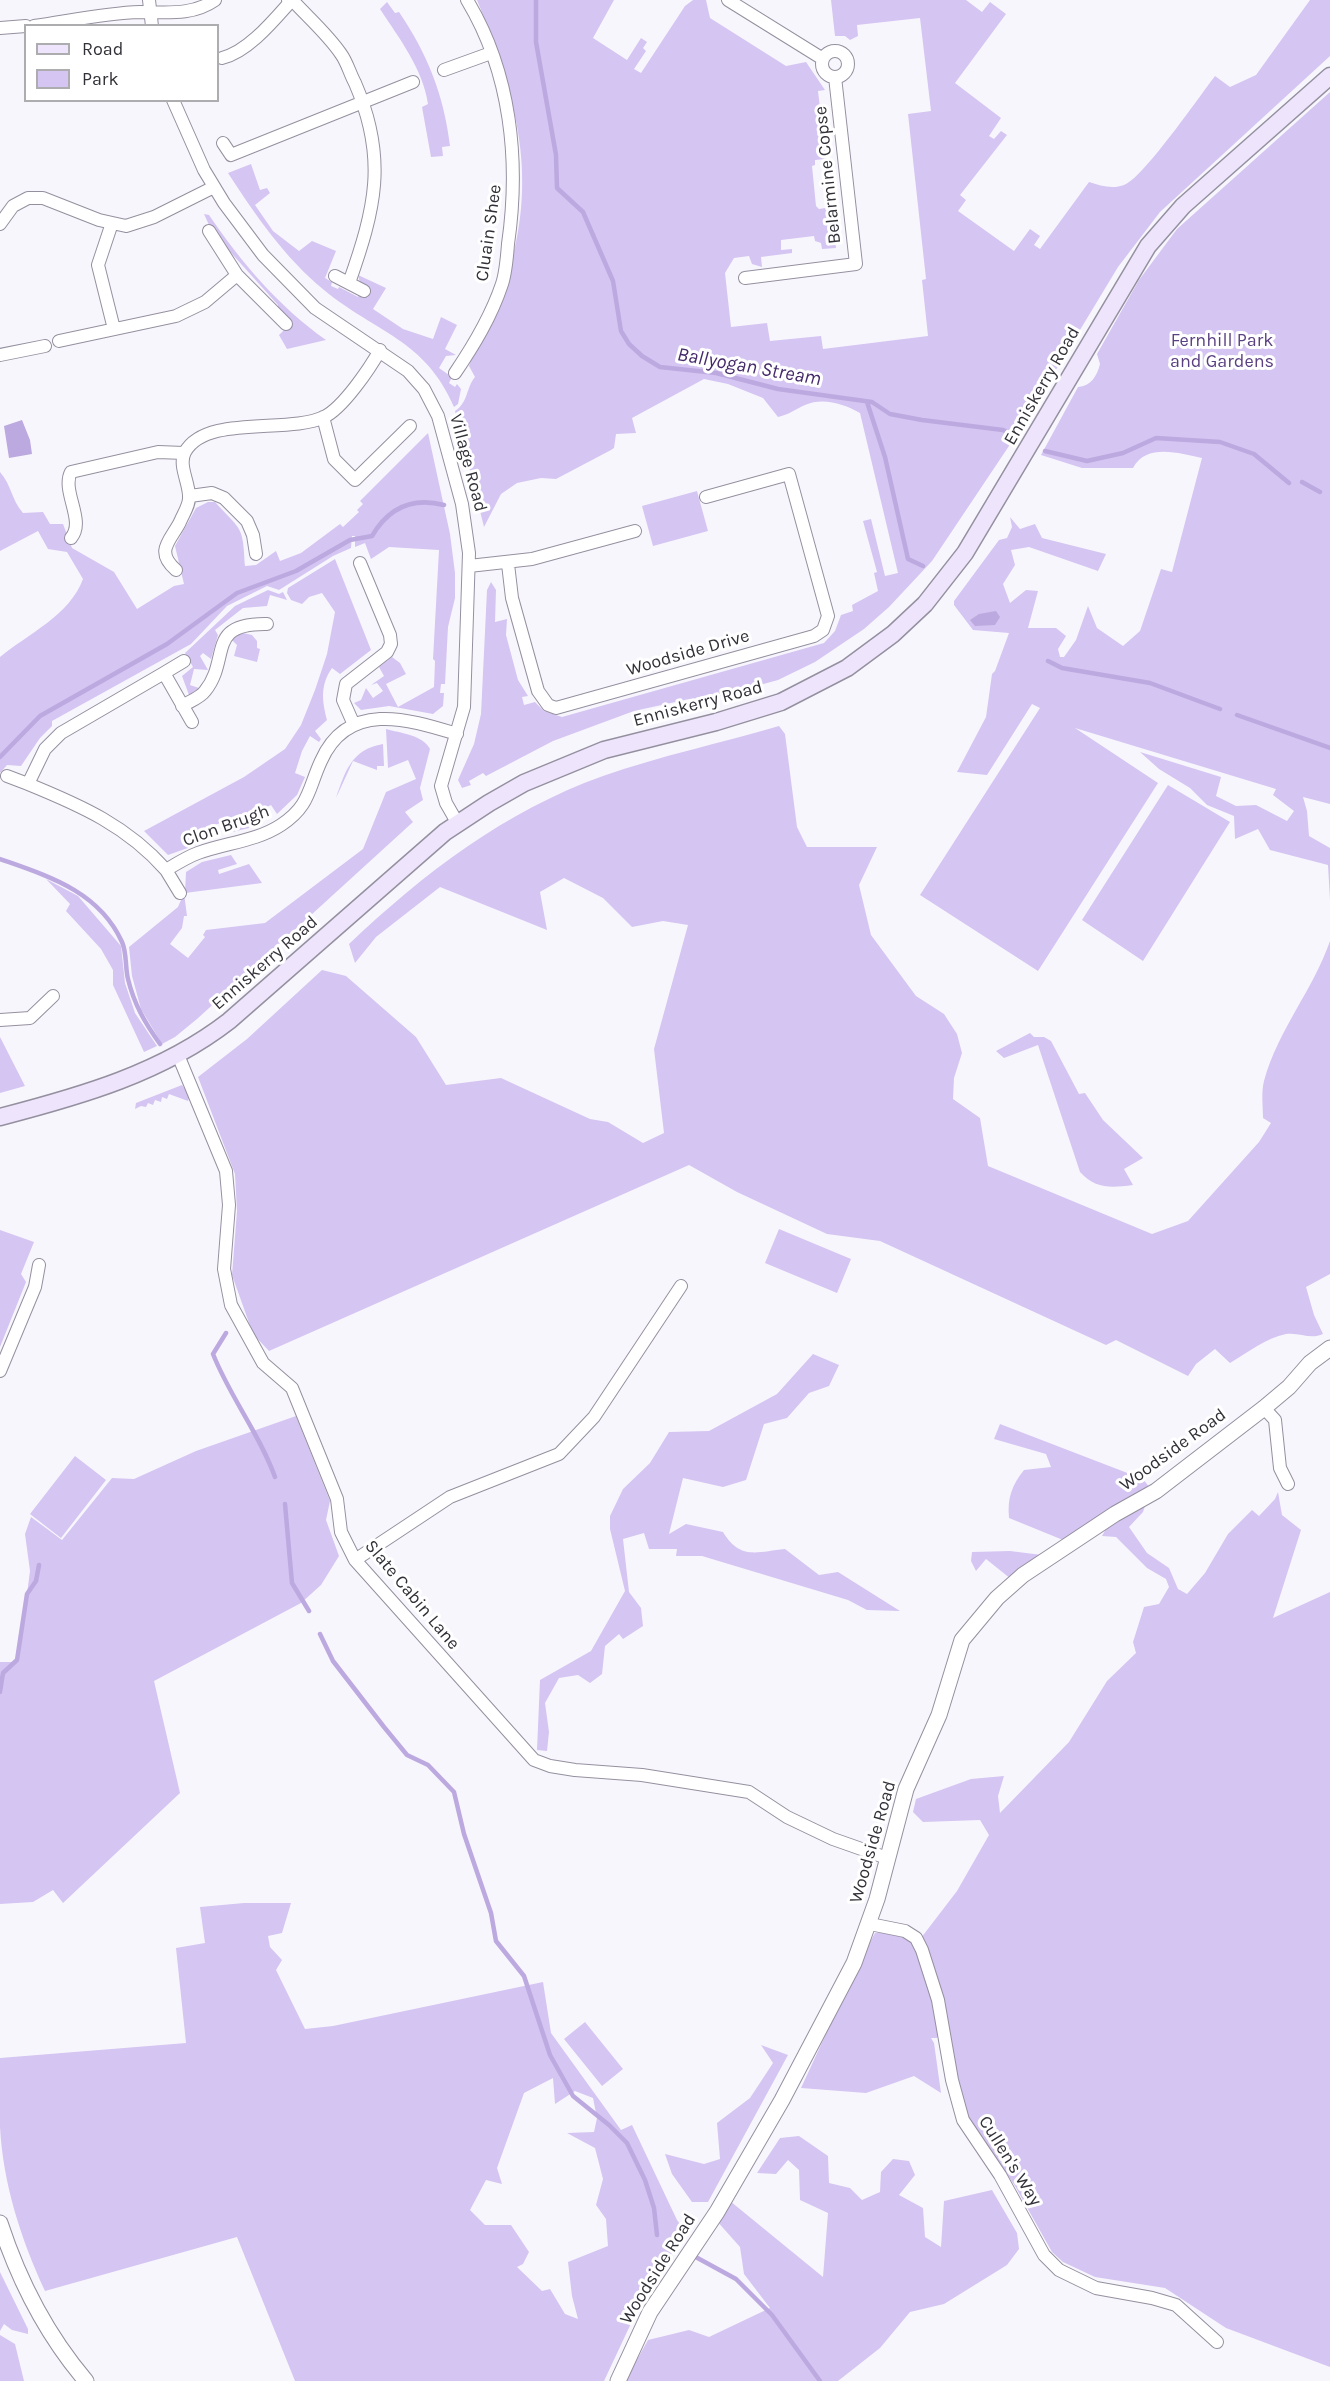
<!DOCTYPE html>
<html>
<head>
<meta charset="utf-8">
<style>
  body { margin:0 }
  #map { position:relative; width:1330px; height:2381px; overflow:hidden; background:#f8f6fd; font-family:Karla,sans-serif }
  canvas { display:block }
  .legend { position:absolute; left:24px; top:24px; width:195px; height:78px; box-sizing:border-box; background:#fff; border:2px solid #adadaf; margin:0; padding:8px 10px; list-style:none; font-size:18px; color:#333138 }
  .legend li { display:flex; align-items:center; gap:12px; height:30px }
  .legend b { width:30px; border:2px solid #adadaf }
</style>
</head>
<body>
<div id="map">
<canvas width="1330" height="2381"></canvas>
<ul class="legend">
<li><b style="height:8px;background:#eee5fd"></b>Road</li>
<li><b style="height:16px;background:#d5c5f2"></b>Park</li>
</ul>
</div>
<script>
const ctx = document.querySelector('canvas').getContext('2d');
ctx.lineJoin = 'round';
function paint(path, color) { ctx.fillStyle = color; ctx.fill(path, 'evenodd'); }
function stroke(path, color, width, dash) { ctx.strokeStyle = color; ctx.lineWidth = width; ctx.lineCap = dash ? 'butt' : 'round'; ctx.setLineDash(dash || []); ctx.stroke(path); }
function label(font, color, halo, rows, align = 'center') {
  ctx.font = font + ' Karla,sans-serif'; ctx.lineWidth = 6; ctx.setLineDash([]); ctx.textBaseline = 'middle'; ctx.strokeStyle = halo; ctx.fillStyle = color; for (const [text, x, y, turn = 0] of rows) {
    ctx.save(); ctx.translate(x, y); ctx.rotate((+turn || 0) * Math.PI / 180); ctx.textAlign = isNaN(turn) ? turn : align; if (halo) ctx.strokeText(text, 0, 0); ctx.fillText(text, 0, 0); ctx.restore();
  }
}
paint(new Path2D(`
  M 477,0 L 614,0 L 593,38 L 627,60 L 641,38 L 647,42 L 643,48 L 646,51 L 634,69 L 641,73 L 685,6 L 693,0 L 706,0 L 710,18 L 786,66 L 806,62 L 825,90 L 818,91 L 826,159 L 815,160 L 815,165 L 812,166 L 816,206 L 819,209 L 831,207 L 836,248 L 822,249 L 821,243 L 815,241 L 814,236 L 781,240 L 781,250 L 792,249 L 792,253 L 761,257 L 762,267 L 752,264 L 749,256 L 734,258 L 725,273 L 731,327 L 767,323 L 770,341 L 821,336 L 823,349 L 928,336 L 922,280 L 926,279 L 908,114 L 931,111 L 920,18 L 857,25 L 858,36 L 850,40 L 845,36 L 835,36 L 831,0 L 966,0 L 982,12 L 990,2 L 1006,14 L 955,83 L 1001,118 L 989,136 L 994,139 L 1001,131 L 1007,135 L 960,195 L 966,200 L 958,211 L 1014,251 L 1030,229 L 1040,236 L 1034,245 L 1040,249 L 1089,182 C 1101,186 1114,190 1126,184 C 1145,175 1199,97 1215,76 L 1230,87 L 1256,75 L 1310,0 L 1330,0 L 1330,56 L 1160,212 L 1118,267 L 1019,431 L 932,561 L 889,607 L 864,629 L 815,662 L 778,680 L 716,697 L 689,699 L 634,711 L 553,741 L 486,776 L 483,773 L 469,781 L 471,785 L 462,788 L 458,780 L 474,744 L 481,714 L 487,590 L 491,582 L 496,590 L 495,622 L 507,619 L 506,635 L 518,680 L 528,696 L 522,697 L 524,705 L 535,702 L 544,711 L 562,717 L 824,643 L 835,631 L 841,615 L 853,611 L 852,605 L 878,591 L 874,573 L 877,572 L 863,521 L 871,519 L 885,576 L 898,573 L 860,413 C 844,404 823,397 805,405 C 796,409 788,415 778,417 L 763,398 L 728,384 L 704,379 L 632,418 L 636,433 L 616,434 L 614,448 L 611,450 L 556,479 L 541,478 L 517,483 L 501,494 L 484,527 L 455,411 C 468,403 466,388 475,377 L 469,366 L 472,358 C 484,329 500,300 509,270 C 539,171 514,91 477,0 Z
  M 387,2 L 395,13 L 399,12 C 427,53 444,95 450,146 L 442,147 L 443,156 L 431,157 L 422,107 L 428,104 C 423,69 399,38 380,9 Z
  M 1330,92 L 1330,804 L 1303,797 L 1307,811 L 1309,836 L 1330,848 L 1330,900 L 1328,865 L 1270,850 L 1258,829 L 1235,839 L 1234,816 L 1207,805 L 1190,788 L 1159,769 L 1140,752 L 1221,777 L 1216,796 L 1236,806 L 1256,805 L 1287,821 L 1294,811 L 1273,795 L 1276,789 L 1075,728 L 1158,783 L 1038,971 L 920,895 L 1040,708 L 1032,704 L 987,775 L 957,772 L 986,717 L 992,674 L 995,671 L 1009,633 L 973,630 L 954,605 L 954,601 L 999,540 L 1007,538 L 1012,527 L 1010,517 L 1020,529 L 1035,524 L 1042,538 L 1106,554 L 1098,571 L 1029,547 L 1011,550 L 1015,565 L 1003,584 L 1010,603 L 1026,590 L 1038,591 L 1028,628 L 1056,628 L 1066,636 L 1058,649 L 1060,657 L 1064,657 L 1076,640 L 1088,606 L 1097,628 L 1123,646 L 1140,631 L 1161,569 L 1172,572 L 1202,458 C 1179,453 1146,443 1133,468 L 1082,468 L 1041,455 L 1078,387 C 1091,386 1097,376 1100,364 L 1097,354 L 1139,280 L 1177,229 Z
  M 251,164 L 260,190 L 267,188 L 270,193 L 255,205 L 273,231 L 299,251 L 312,241 L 336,251 L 325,278 L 332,282 L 331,286 L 338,289 L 339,287 L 358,297 L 361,287 L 358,275 L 386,288 L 373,309 L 403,329 L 433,339 L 441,317 L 457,325 L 445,349 L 456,355 L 446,356 L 439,368 L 452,377 L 449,383 L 455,387 L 457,384 L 461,389 L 458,404 L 454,407 C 425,339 376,333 324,290 C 284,257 256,216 228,173 Z
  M 204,214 L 209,215 C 241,262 279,307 326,340 L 287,349 L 279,335 L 290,324 L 278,312 L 278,305 L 224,245 L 215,238 Z
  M 428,433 L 450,534 L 455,573 L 455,598 L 448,627 L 445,684 L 441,684 L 440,693 L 444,693 L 443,706 L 433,714 L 389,706 L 361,710 L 354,703 L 361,700 L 366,688 L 373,698 L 383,691 L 377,683 L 371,685 L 384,676 L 379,667 L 392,657 L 400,663 L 406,674 L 386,684 L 398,707 L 434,687 L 435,661 L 433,659 L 439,550 L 389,547 L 371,559 L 365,543 L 355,547 L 355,536 L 352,536 L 351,548 L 333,556 L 279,590 L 267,586 L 227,606 L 191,644 L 52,721 L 52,726 L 40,738 L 21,766 L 7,765 L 0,773 L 0,657 C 28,634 70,615 83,579 L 67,552 L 48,549 L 38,531 L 0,551 L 0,472 C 12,486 11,499 23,513 L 43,512 L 50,524 L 63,524 L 72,548 L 114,572 L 137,609 L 174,586 L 184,584 L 175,546 L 196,508 L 208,502 L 215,502 C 241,531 243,524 245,566 L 256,565 L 276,551 L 280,561 L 301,553 L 340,524 L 343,527 L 359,512 L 357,510 L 363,504 L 360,501 Z
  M 697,491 L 708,531 L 653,546 L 642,506 Z
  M 335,559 L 371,650 L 340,674 L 332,668 C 320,685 322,701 327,720 L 315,731 L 321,739 L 319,742 L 310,736 L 302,751 L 295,773 L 305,777 L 297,795 L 277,814 L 271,805 L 246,817 L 249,828 L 224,834 L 221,823 L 195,831 L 199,844 L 168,855 L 144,831 L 244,777 L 285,749 L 301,725 L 315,690 L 327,654 L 335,612 L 322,593 L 309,597 L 302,604 L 291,600 L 287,593 L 288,588 Z
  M 268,590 L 279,594 L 283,592 L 287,600 L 270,595 L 267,606 L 243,608 L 215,630 L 218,635 L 211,659 L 203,653 L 200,656 L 208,670 L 194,669 L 190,685 L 199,688 L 189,695 L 182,676 L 193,667 L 185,653 L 235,606 Z
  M 243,633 L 252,635 L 257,641 L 257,648 L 260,649 L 257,662 L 234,656 L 237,645 L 230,638 Z
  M 779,726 L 785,734 L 797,827 L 807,847 L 877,847 L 859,885 L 871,935 L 916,996 L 944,1014 L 957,1034 L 962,1053 L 954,1078 L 953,1099 L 980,1118 L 988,1166 L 1152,1234 L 1188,1221 L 1259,1142 L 1271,1123 L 1263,1118 C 1263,1106 1261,1092 1264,1081 C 1278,1030 1313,990 1330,941 L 1330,1274 L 1306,1287 L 1314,1315 L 1323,1334 C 1310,1340 1300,1332 1286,1334 C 1266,1338 1247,1353 1230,1363 L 1215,1349 L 1196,1364 L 1188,1376 L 1116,1340 L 1106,1345 L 880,1241 L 827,1234 L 737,1192 L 689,1165 L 269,1351 L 253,1334 L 232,1275 L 237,1211 L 235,1174 L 198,1077 L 247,1039 L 322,970 L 346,976 L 416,1037 L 446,1085 L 501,1078 L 590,1119 L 608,1122 L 643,1143 L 664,1133 L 654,1049 L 688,925 L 663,921 L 632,927 L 603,898 L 564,878 L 540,892 L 547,930 L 440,887 L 376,937 L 355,963 L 349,944 C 424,873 505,811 603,776 C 660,756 721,743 779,726 Z
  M 386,729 C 400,733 423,735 430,749 L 420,788 L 423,800 L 405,812 L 413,822 L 197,1019 L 175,1037 L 162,1044 L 141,1009 L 132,976 L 129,947 L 178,907 L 184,893 L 187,916 L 184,916 L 182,928 L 170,944 L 188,958 L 205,937 L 203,935 L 206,930 L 265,923 L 363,849 L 386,792 L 416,779 L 408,760 L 388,768 Z
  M 383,744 L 384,766 L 377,766 L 377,770 L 353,761 L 336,798 C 345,771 352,749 383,744 Z
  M 1168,785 L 1230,822 L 1143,961 L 1082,920 Z
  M 231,855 L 237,864 L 218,870 L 219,874 L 249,864 L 262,883 L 185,893 L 186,872 L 202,862 Z
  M 46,879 L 78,896 L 121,946 L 125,983 L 135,1013 L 157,1046 L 144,1052 L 113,985 L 113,970 L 101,949 L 66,911 L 70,904 Z
  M 1030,1033 L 1034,1037 L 1044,1037 L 1051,1041 L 1079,1094 L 1085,1093 L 1103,1120 L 1143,1158 L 1124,1169 L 1133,1185 C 1110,1188 1096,1189 1080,1172 L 1038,1045 L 1004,1058 L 996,1051 Z
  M 0,1037 L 25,1086 L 0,1093 Z
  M 182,1085 L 190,1096 L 188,1101 L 169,1094 L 167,1099 L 162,1097 L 161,1102 L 155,1100 L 153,1105 L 148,1103 L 146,1107 L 141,1106 L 135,1109 L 136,1103 Z
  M 779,1229 L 851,1259 L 837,1293 L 765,1263 Z
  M 0,1230 L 34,1242 L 21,1274 L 26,1282 L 0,1347 Z
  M 813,1354 L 839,1365 L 829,1386 L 809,1393 L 787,1418 L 764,1424 L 746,1480 L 723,1487 L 683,1478 L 669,1534 L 686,1524 L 723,1532 C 740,1560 756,1552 785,1549 L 819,1575 L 838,1572 L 900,1611 L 867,1610 L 848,1600 L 702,1556 L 676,1556 L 677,1549 L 649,1549 L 644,1533 L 623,1539 L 629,1592 L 641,1608 L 643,1626 L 623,1639 L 619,1634 L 605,1646 L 602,1674 L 590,1683 L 578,1675 L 559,1678 L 545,1703 L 549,1732 L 547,1751 L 537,1750 L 540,1680 L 591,1651 L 625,1591 L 610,1529 L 610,1516 L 623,1489 L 650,1463 L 669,1432 L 709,1431 L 777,1394 Z
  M 296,1416 L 330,1501 L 326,1520 L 339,1556 L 321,1585 L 301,1603 L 154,1681 L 180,1793 L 63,1903 L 53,1890 L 33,1902 L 0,1904 L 0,1662 L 18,1662 L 30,1571 L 25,1534 L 31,1517 L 62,1540 L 112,1478 L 134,1479 L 196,1451 Z
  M 1000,1424 L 1143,1479 L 1150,1488 L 1063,1540 L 1009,1518 C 1007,1498 1012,1485 1024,1470 L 1051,1467 L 1046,1454 L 994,1439 Z
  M 75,1456 L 106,1480 L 61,1538 L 30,1514 Z
  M 1278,1492 L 1282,1515 L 1301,1530 L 1273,1618 L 1330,1592 L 1330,2367 L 1226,2328 L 1165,2288 L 1095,2277 L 1063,2262 L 1052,2252 L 1015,2186 L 971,2123 L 957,2089 L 948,2019 L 921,1938 L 957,1891 L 989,1835 L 980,1820 L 923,1822 L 913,1812 L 916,1799 L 971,1779 L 1004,1776 L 998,1796 L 1000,1813 L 1069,1742 L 1107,1681 L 1136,1653 L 1133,1642 L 1144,1607 L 1159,1604 L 1169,1587 L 1166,1579 L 1147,1568 L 1116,1537 L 1102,1536 L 1107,1527 L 1145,1506 L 1143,1512 L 1129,1527 L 1147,1553 L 1169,1568 L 1178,1589 L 1187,1594 L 1205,1573 L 1228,1534 L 1252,1510 L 1259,1516 L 1275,1499 Z
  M 1010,1551 L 1042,1555 L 1011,1579 L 986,1559 L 976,1571 L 971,1561 L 972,1552 Z
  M 244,1903 L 291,1903 L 282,1933 L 268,1936 L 270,1947 L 282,1960 L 276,1970 L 305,2029 L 333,2026 L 543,1982 L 551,2033 L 621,2130 L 632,2125 L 677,2220 L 685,2231 L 634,2317 L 604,2381 L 295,2381 L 237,2237 L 45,2291 C 21,2239 3,2184 0,2127 C 0,2104 0,2081 0,2058 L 186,2043 L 176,1948 L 205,1943 L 200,1907 ZM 553,2078 L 555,2104 L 575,2091 L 593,2098 L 597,2118 L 594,2132 L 567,2133 L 595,2148 L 603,2179 L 596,2205 L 606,2219 L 608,2246 L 568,2262 L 572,2296 L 578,2319 L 565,2314 L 550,2289 L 542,2291 L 517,2267 L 523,2264 L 529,2252 L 511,2225 L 485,2225 L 470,2210 L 486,2180 L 502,2184 L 497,2168 L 524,2093 Z
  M 885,1932 L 899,1934 L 913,1942 L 921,1960 L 940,2026 L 937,2038 L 931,2038 L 934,2043 L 941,2093 L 914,2076 L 866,2093 L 801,2088 L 832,2021 L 827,2019 L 875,1933 Z
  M 585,2022 L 623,2069 L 602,2086 L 564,2039 Z
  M 761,2045 L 788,2055 L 708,2202 L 692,2202 L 672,2174 L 665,2154 L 704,2164 L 720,2159 L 717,2123 L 750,2098 L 773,2063 Z
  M 799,2136 L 828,2156 L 829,2183 L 850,2188 L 862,2200 L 880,2192 L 881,2172 L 893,2159 L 909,2161 L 915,2175 L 899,2195 L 923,2208 L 925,2237 L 941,2247 L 944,2201 L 992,2190 L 1017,2233 L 1019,2249 L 1007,2265 L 944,2304 L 910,2312 L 880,2348 L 838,2381 L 625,2381 L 648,2340 L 689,2330 L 709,2337 L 770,2308 L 744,2274 L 740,2247 L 716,2220 L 730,2201 L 823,2277 L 828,2213 L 800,2200 L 799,2170 L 788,2160 L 776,2174 L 757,2173 L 780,2138 Z
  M 0,2272 L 28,2329 L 28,2334 L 12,2330 L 4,2324 L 0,2331 Z
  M 0,2335 L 15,2344 L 24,2381 L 0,2381 Z`), '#d5c5f2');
paint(new Path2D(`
  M 22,420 L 30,440 L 32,454 L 9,458 L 4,426 Z
  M 996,611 L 1000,617 L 995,625 L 975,626 L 970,620 L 979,614 Z`), '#bca9df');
stroke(new Path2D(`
  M 536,0 L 536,42 L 556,155 L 557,188 L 583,212 L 613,281 L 621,331 L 629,344 L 642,356 L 660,367 L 716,373 L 778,389 L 872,402 L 890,414 L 922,420 L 1003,430 L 1015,436
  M 867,402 L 885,457 L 908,559 L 923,566
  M 1045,451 L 1087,461 L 1123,453 L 1156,438 L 1220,442 L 1254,454 L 1289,483
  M 1302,482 L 1320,492
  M 1048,661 L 1062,668 L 1150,683 L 1220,709
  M 1237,715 L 1330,748
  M 0,757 L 40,716 L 167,644 L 237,593 L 296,571 L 350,540 L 372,536 C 389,507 413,497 444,505
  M 0,859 C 48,876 99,891 122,942 C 127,953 125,967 128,979 C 134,1004 145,1023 160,1044
  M 226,1333 L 213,1354 C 230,1397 259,1433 275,1477
  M 285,1504 L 292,1583 L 309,1611
  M 320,1634 L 333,1661 L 384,1727 L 407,1755 L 428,1765 L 454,1792 L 464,1834 L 491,1913 L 496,1941 L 524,1976 L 550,2055 L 573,2096 L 609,2125 L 627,2143 L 645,2180 L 654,2208 L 657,2235
  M 0,1692 L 3,1673 L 17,1660 L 27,1594 L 36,1581 L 39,1565
  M 692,2255 L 736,2279 L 772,2315 L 820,2381`), '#bca9df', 4.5);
const minor = new Path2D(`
  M 149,0 L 152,26
  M 288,0 L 295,3 C 310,19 329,36 341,54 C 347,62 350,74 355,83 C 388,159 375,209 349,283
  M 728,0 L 823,59
  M 34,26 C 69,21 105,13 140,12 C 166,12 192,16 215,0
  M 0,28 L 26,26
  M822 64a13 13 0 1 1 26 0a13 13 0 1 1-26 0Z
  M 222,58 C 248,52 274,20 291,1
  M 444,70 L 491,53
  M 173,100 L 204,170 L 224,203 L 263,255 L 315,308 L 408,371 L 424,389 L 438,416 L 462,504 L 469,553 L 464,707 L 441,786 L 446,803 L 458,824
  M 223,143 L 231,155 L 413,82
  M 112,223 L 98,265 L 114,329
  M 0,224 L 13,206 L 28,198 L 43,198 L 99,220 L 126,226 L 154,217 L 214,187
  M 209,231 L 237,275 L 286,324
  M 335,276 L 364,291
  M 745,278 L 856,264 L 835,77
  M 59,341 L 176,316 L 205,302 L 237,275
  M 0,355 L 45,346
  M 455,373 C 474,345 491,317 502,284 C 506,272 507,257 508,244 C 520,161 511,73 467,0
  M 323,417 L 334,459 L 355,480 L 410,426
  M 190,496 L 212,493 L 224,498 L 247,521 L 253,535 L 256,554
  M 71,538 C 86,521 61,491 71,472 L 158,452 L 184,453
  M 508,564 L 512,598 L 538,691 L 548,705 L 556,708 L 814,636 L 823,630 L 828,616 L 789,474 L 706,497
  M 469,566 L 532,559 L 635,531
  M 176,570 C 154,551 171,540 180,522 C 183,514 190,505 189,496 C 189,482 178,465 185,452 C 206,414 289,434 324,417 C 343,408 370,368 380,350
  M 164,673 L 184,661
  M 182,706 C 190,701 200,698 205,691 C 231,659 205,623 267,624
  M 192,722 L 164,673 L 61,733 L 45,749 L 28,784 C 82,806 127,826 166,870 C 176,864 187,857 198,853 C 225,843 257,841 281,825 C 310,806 308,789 321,761 C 348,700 408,719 457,734
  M 354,725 L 343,700 L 346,684 L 387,652 L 391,644 L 390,635 L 360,563
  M 7,776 L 28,784
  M 166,870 L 180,893
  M 0,1020 L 30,1018 L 53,996
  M 178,1055 L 226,1171 L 229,1205 L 224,1269 L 231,1305 L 263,1363 L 292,1388 L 337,1499 L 341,1532 L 355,1560 L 534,1760 L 550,1766 L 575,1770 L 642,1775 L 749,1792 L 787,1817 L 833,1839 L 887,1858
  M 0,1371 L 35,1287 L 39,1265
  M 1264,1408 L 1275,1420 L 1280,1468 L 1288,1484
  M 355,1560 L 450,1497 L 559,1454 L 594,1417 L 681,1286
  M 870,1924 L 905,1931 L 916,1938 L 922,1950 L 938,2000 L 952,2080 L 963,2120 L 1000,2175 L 1044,2255 L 1059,2270 L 1096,2288 L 1152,2298 L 1176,2305 L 1217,2342`);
const tertiary = new Path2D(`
  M 0,2223 C 19,2281 46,2334 86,2381
  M 618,2381 L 650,2312 L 717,2212 L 782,2100 L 854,1963 L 877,1899 L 906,1789 L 939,1715 L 962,1640 L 997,1598 L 1023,1575 L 1115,1514 L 1156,1491 L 1264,1408 L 1289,1387 L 1310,1363 L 1330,1348`);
const secondary = new Path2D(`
  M 0,1117 C 81,1096 162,1073 229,1021 L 445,832 L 489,803 L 524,783 L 604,750 L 716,722 L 781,702 L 847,668 L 893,634 L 925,604 L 965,553 L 1148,246 L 1183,206 L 1330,76`);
stroke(minor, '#95909f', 14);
stroke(tertiary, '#95909f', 17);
stroke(secondary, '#95909f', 19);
stroke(minor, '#fff', 12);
stroke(tertiary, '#fff', 15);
stroke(secondary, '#eee5fd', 16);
label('18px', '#333138', '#fff', [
  ["Belarmine Copse",828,175,-96],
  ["Cluain Shee",489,233,-82],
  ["Enniskerry Road",1042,386,-60],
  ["Village Road",468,463,75],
  ["Woodside Drive",688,653,-16],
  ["Enniskerry Road",698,704,-15],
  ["Clon Brugh",226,826,-20],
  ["Enniskerry Road",265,963,-41],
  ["Woodside Road",1173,1450,-36],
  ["Slate Cabin Lane",412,1595,50],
  ["Woodside Road",873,1842,-74],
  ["Cullen's Way",1010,2161,58],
  ["Woodside Road",658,2269,-58]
]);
label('18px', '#5a3f81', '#fff', [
  ["Fernhill Park",1222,341],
  ["and Gardens",1222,362]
]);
label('italic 20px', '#452a6a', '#fff', [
  ["Ballyogan Stream",749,367,10]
]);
</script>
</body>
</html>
